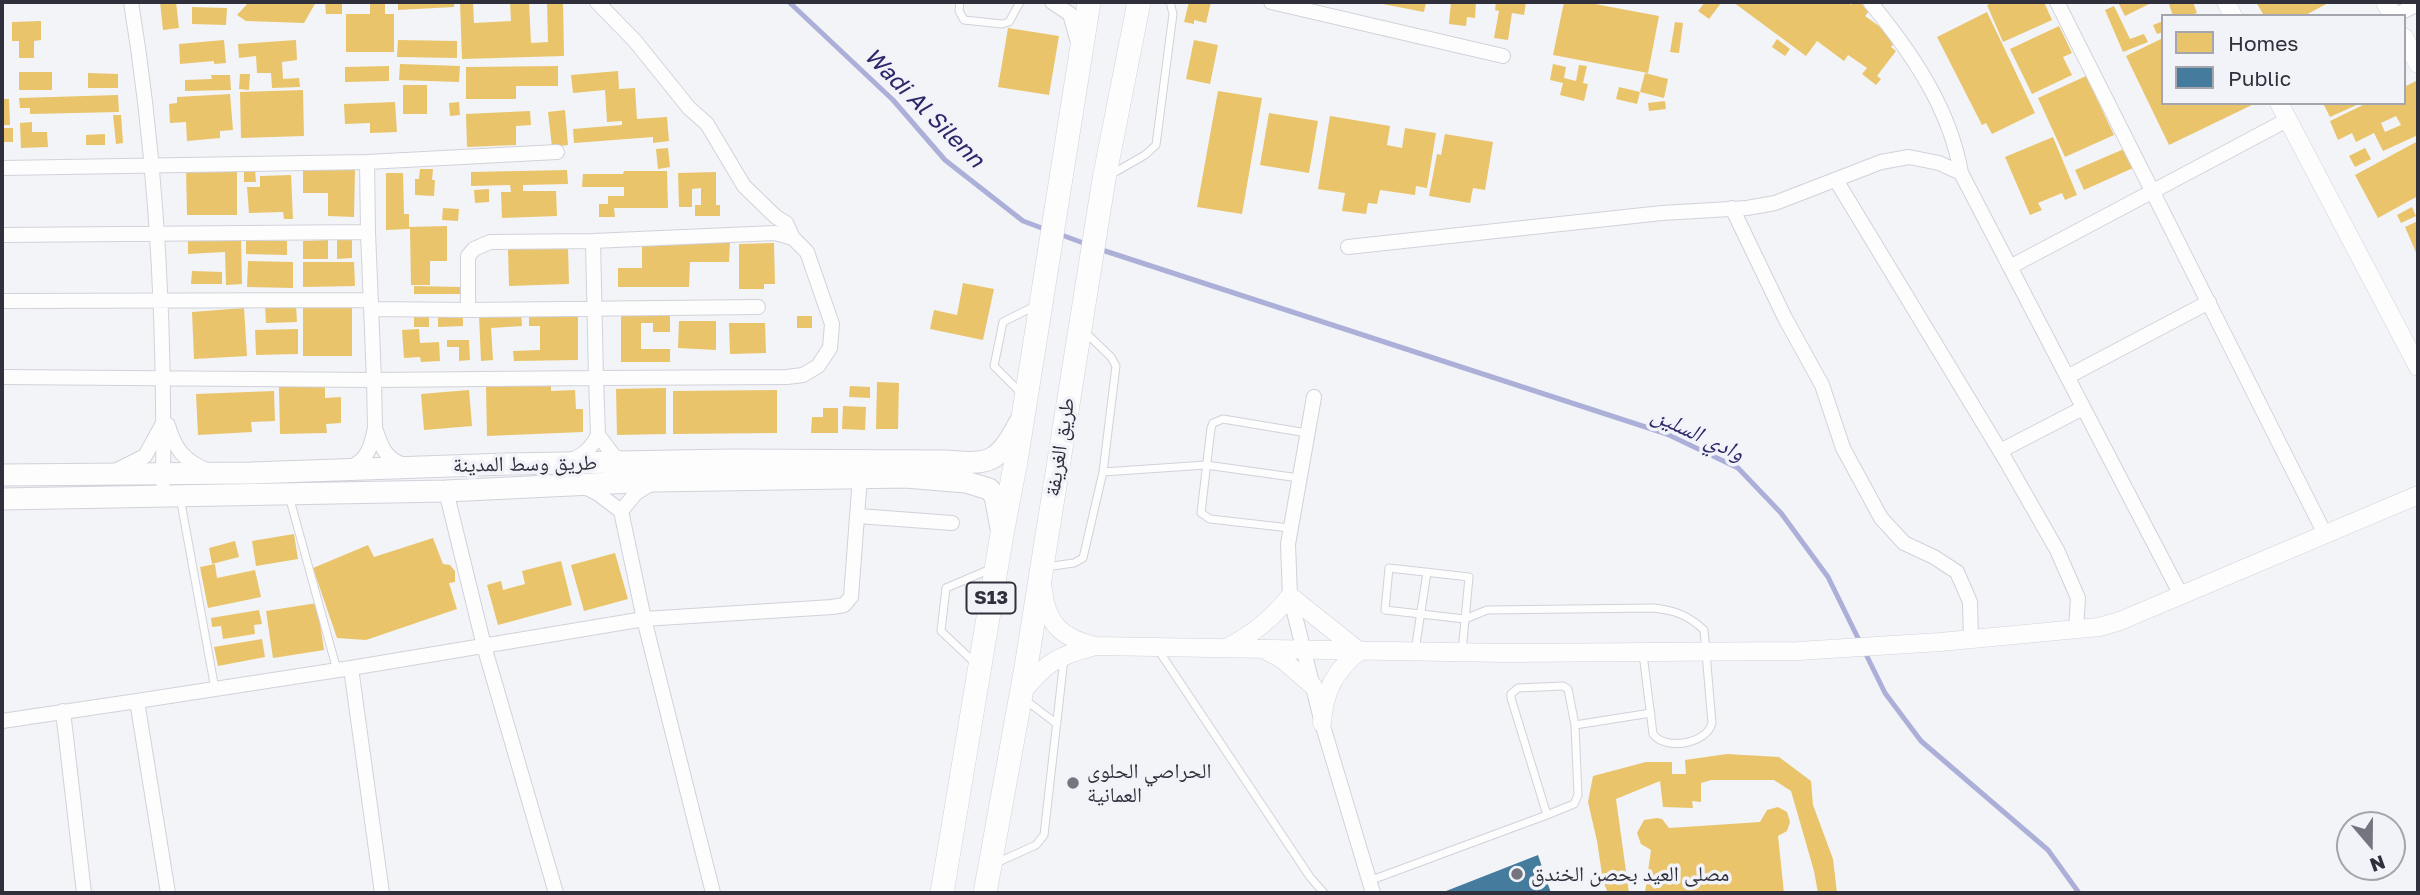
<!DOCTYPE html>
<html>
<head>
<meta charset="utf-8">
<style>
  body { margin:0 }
  #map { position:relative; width:2420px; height:895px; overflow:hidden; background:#f3f4f8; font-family:"Golos Text",sans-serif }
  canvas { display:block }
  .frame { position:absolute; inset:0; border:4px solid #2f303c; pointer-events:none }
  .legend { position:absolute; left:2161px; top:14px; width:245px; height:91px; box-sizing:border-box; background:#f2f3f9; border:2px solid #a4a5ad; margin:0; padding:9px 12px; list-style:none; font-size:21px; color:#2f303c }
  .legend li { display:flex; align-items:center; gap:14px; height:35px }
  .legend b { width:35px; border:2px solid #a4a5ad }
  .north { position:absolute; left:2336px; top:811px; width:70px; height:70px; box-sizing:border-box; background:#f2f3f9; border:2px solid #a4a5ad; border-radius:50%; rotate:160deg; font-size:19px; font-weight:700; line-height:28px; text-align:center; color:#2f303c }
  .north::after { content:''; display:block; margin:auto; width:24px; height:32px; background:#74757e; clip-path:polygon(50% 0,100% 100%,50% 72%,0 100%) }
</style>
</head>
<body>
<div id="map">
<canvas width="2420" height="895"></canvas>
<div class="frame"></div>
<ul class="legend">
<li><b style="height:19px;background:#e9c46a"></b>Homes</li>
<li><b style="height:19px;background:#457b9d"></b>Public</li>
</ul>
<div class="north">N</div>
</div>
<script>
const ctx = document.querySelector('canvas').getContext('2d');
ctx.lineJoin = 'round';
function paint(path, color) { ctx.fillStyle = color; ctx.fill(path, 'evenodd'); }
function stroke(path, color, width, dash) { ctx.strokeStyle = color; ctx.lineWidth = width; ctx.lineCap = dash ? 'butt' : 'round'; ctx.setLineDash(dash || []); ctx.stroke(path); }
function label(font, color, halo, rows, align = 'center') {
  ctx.font = font + ' "Golos Text","Noto Naskh Arabic",sans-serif'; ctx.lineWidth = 7; ctx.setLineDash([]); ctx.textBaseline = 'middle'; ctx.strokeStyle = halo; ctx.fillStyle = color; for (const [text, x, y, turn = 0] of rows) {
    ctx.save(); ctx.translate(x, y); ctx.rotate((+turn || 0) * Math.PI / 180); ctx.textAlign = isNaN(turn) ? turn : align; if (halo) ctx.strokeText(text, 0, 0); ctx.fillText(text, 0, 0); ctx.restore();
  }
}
paint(new Path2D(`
  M 160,2 L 176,2 L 179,28 L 163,30 Z
  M 249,2 L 316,2 L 304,23 L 246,21 L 237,15 Z
  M 325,2 L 342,2 L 342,14 L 326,14 Z
  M 370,2 L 385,2 L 385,14 L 394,14 L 394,52 L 346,52 L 346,14 L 370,14 Z
  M 398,2 L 454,2 L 454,7 L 398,10 Z
  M 460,2 L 473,2 L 474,23 L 511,21 L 510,2 L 529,2 L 531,43 L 548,42 L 547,2 L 563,2 L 564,56 L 462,59 Z
  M 1189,2 L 1211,2 L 1206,23 L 1194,20 L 1194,24 L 1184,22 Z
  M 1372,2 L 1426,2 L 1424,12 Z
  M 1451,2 L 1476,2 L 1475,18 L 1467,17 L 1466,26 L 1449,24 Z
  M 1496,2 L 1526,2 L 1524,15 L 1512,13 L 1508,40 L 1494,38 L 1499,11 L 1495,10 Z
  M 1564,2 L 1584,2 L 1659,16 L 1648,73 L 1553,55 Z
  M 1705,2 L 1721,3 L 1709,19 L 1698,11 Z
  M 1733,2 L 1846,2 L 1851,5 L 1853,2 L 1859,2 L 1870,10 L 1865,16 L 1897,39 L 1891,47 L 1896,51 L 1877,76 L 1881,79 L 1876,85 L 1862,74 L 1867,68 L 1848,55 L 1844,61 L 1817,41 L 1806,56 Z
  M 1995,2 L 2044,2 L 2052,20 L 2003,42 L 1987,5 Z
  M 2118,2 L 2153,2 L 2125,16 Z
  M 2176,2 L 2193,2 L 2197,13 L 2188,16 L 2173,16 L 2169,4 Z
  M 2256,2 L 2330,2 L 2304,16 L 2264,16 Z
  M 2114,6 L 2130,39 L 2144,34 L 2148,42 L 2123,52 L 2105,10 Z
  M 192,7 L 227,8 L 226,25 L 192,24 Z
  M 1987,12 L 2035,113 L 1992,134 L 1986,123 L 1982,125 L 1937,37 Z
  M 41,21 L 41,40 L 34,41 L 34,58 L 19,58 L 19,41 L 12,41 L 12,22 Z
  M 2163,21 L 2163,32 L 2157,34 L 2153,25 Z
  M 1675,22 L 1683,23 L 1679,53 L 1670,52 Z
  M 2059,26 L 2072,53 L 2063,57 L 2072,75 L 2032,94 L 2010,49 Z
  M 1008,28 L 1059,36 L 1049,95 L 998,87 Z
  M 2163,38 L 2163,103 L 2256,103 L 2169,145 L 2126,56 Z
  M 1777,39 L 1790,49 L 1785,56 L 1772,47 Z
  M 224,40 L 226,63 L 214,64 L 214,61 L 180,64 L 179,44 Z
  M 296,40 L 297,60 L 282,62 L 283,79 L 299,78 L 300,87 L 272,88 L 271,73 L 257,73 L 256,56 L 239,58 L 238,44 Z
  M 398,40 L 457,41 L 457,58 L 397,57 Z
  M 1194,40 L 1218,45 L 1210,84 L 1186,79 Z
  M 400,64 L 460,66 L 459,82 L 399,80 Z
  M 1553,64 L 1566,67 L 1564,78 L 1576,81 L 1579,65 L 1587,66 L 1583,83 L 1588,84 L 1584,101 L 1560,95 L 1563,83 L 1550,80 Z
  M 389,66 L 389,81 L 345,82 L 345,67 Z
  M 558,66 L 558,86 L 516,86 L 516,99 L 466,99 L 466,67 Z
  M 618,71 L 619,89 L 635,88 L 637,119 L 667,117 L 669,141 L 653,143 L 653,137 L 574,143 L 573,129 L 622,125 L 622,121 L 607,122 L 605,90 L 573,93 L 571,75 Z
  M 19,72 L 52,72 L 52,90 L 19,90 Z
  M 88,73 L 118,74 L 118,88 L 88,88 Z
  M 1645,73 L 1668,79 L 1664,98 L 1640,92 Z
  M 240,74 L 250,74 L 249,90 L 239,89 Z
  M 211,75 L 230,75 L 231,90 L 185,91 L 185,80 L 212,79 Z
  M 2086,76 L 2114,135 L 2065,157 L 2038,98 Z
  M 2416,81 L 2418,86 L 2418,135 L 2383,151 L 2374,133 L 2356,142 L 2352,133 L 2338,140 L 2330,121 L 2367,103 L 2404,103 L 2404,87 ZM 2396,116 L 2401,125 L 2385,132 L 2381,123 Z
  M 403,85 L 427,85 L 427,114 L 403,114 Z
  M 1619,87 L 1640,92 L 1637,104 L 1616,99 Z
  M 303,90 L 304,136 L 241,138 L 240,92 Z
  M 1218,91 L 1262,98 L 1242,214 L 1197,207 Z
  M 230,94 L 233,130 L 220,131 L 220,138 L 187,141 L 186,122 L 170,123 L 169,104 L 177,103 L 177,97 Z
  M 118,95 L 119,112 L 30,114 L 30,108 L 20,108 L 19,98 Z
  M 2,99 L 9,99 L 10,125 L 2,125 Z
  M 1665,101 L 1666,109 L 1649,111 L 1648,103 Z
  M 395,102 L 397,132 L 370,133 L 370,123 L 345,124 L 344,104 Z
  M 459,102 L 460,115 L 450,116 L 449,103 Z
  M 2323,103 L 2361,103 L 2330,117 Z
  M 565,110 L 568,145 L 552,147 L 548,112 Z
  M 530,111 L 531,125 L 516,126 L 516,145 L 467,147 L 466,114 Z
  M 1269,113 L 1318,121 L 1309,173 L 1260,165 Z
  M 113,115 L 121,115 L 123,143 L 116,144 Z
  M 1330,116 L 1390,126 L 1387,145 L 1402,148 L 1405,128 L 1436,133 L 1427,188 L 1416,186 L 1415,195 L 1380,190 L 1377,204 L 1368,203 L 1366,214 L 1342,211 L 1345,193 L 1318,189 Z
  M 32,122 L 32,132 L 47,132 L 48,147 L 21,148 L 20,123 Z
  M 2,128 L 13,128 L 13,142 L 2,142 Z
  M 105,134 L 105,145 L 86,145 L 86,135 Z
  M 1445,134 L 1493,142 L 1485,190 L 1473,188 L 1470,203 L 1429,196 L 1437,154 L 1441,155 Z
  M 2053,137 L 2077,195 L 2065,200 L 2062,193 L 2038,203 L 2042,210 L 2030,215 L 2005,157 Z
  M 2418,141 L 2418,196 L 2378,218 L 2355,175 Z
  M 668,148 L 670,167 L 658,169 L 656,149 Z
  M 2365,148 L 2371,159 L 2355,167 L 2349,156 Z
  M 2124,149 L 2133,168 L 2084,190 L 2075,170 Z
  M 186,169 L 237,169 L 237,215 L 187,215 Z
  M 303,169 L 355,169 L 354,217 L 328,216 L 328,193 L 303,193 Z
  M 420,169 L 433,169 L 432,180 L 435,180 L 434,196 L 415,195 L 415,179 L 419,179 Z
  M 244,170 L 255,170 L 256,182 L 244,182 Z
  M 567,170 L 568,184 L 523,185 L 523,191 L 556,191 L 557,216 L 502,218 L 501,192 L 511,192 L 510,185 L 471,186 L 471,172 Z
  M 624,171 L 667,171 L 668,208 L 614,208 L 615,217 L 599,217 L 599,204 L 608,204 L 608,196 L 624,196 L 624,187 L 582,187 L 583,174 L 623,174 Z
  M 716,172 L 716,205 L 720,205 L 720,216 L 695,216 L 695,205 L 701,205 L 701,188 L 692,189 L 692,207 L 679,207 L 678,173 Z
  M 386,173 L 403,173 L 404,214 L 409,214 L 409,227 L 447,226 L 447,261 L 430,261 L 430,285 L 411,285 L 410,229 L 386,230 Z
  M 291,175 L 293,219 L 284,219 L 283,212 L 249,213 L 247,187 L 260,187 L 260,176 Z
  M 489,189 L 489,202 L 475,203 L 474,190 Z
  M 2412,207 L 2416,216 L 2401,223 L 2397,215 Z
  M 443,208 L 459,209 L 458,221 L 442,220 Z
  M 2418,221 L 2418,257 L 2405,227 Z
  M 241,237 L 242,284 L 226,285 L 225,252 L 188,254 L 188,239 Z
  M 337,238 L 352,238 L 352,258 L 337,259 Z
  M 246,240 L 287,241 L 287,255 L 246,254 Z
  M 328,240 L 328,259 L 303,259 L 303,241 Z
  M 642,240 L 730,241 L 729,262 L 690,262 L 689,287 L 618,287 L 618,268 L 642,268 Z
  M 774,243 L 775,284 L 764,284 L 764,289 L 739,289 L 739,244 Z
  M 568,248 L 569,284 L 509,286 L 508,249 Z
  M 248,261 L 293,262 L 293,288 L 247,287 Z
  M 303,262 L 354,262 L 355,286 L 303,287 Z
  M 192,271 L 222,272 L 222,284 L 191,284 Z
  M 460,275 L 466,276 L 466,294 L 414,294 L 414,286 L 460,287 Z
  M 963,283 L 994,289 L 983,340 L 930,329 L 934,310 L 957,315 Z
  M 296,305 L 297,322 L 266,323 L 265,306 Z
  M 303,307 L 352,307 L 352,356 L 303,356 Z
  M 244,308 L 247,356 L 194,359 L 192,312 Z
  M 529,312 L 578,312 L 578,360 L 514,361 L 513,351 L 540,350 L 540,326 L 529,326 Z
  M 414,313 L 429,313 L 429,327 L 414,327 Z
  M 438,313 L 463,313 L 463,326 L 438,327 Z
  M 521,313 L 522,326 L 491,328 L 493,360 L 481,361 L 479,315 Z
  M 621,314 L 670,314 L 670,332 L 653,332 L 653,323 L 641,323 L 641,349 L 670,349 L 670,362 L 621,362 Z
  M 797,316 L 812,316 L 812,328 L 797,328 Z
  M 679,321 L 716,321 L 716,350 L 678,348 Z
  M 729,323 L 765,323 L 766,353 L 730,354 Z
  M 298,329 L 298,354 L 256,355 L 255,330 Z
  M 419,329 L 420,343 L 439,342 L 440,361 L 421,362 L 420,357 L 404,358 L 402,330 Z
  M 447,340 L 469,340 L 470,360 L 459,361 L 459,347 L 447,347 Z
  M 877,382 L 899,383 L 898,429 L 876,429 Z
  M 551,384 L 551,391 L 575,390 L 576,409 L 583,409 L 583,432 L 487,436 L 486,387 Z
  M 325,386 L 325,398 L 341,397 L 341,423 L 326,424 L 327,433 L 280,434 L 279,387 Z
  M 850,386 L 870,387 L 870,398 L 849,397 Z
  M 666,388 L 666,434 L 617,435 L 616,389 Z
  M 469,390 L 472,426 L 424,430 L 421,394 Z
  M 777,390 L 777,433 L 673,434 L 673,391 Z
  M 274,391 L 275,421 L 251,422 L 252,432 L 198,435 L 196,394 Z
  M 843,406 L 866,407 L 865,430 L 842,429 Z
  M 823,408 L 838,408 L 838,433 L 811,433 L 812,417 L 823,417 Z
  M 294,534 L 298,559 L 256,566 L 252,541 Z
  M 433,538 L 443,564 L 450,565 L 455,571 L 455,582 L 449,583 L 457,609 L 366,640 L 337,638 L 313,568 L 368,545 L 374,557 Z
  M 235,541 L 239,557 L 212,564 L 209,548 Z
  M 615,553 L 628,599 L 584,611 L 571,565 Z
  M 561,561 L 572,605 L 498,625 L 487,585 L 501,581 L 503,590 L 525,584 L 522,571 Z
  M 215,564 L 217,578 L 255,570 L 261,597 L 208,608 L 200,567 Z
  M 317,603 L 324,650 L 273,658 L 266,611 Z
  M 259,610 L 262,624 L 254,625 L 255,634 L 223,639 L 221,626 L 212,627 L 211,618 Z
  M 262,639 L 265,657 L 218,666 L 214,647 Z
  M 1727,754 L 1779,757 L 1811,781 L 1813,805 L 1833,859 L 1837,893 L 1818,893 L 1814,871 L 1791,791 L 1774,780 L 1711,780 L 1701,783 L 1701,802 L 1692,801 L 1693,808 L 1663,807 L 1660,781 L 1616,799 L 1629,893 L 1608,893 L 1603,881 L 1597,841 L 1588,802 L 1593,776 L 1646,762 L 1672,762 L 1672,774 L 1686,774 L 1685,760 Z
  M 1778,807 L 1787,812 L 1790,822 L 1787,831 L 1778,836 L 1784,893 L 1645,893 L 1651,850 L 1641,844 L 1637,833 L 1644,820 L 1657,818 L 1662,819 L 1669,828 L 1760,822 L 1767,810 Z`), '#e9c46a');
paint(new Path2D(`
  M 1538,855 L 1551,893 L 1441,893 Z`), '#457b9d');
stroke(new Path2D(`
  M 789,2 L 893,100 L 945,160 L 1023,221 L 1047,230
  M 1059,234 L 1086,244
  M 1099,249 L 1667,434 L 1738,468 L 1781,513 L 1828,577 L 1885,693 L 1921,741 L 2048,850 L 2079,893`), '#acafd7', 5);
const service = new Path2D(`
  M 960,2 L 959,11 L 964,20 L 1002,24 L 1009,22 L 1020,2
  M 1110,175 L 1145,155 L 1156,145 L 1173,14 L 1170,2
  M 1023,395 L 994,366 L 1003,322 L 1037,305
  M 1103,472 L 1206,465 L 1299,478
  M 289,496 L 337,670
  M 180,497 L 215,689
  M 1290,528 L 1210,519 L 1201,513 L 1211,428 L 1213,423 L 1223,419 L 1307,433
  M 1045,567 L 1074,563 L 1083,558 L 1103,472 L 1116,366 L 1111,357 L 1085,332
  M 1159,651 L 1310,877 L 1324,893
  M 1415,651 L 1427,572
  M 1462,652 L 1469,577 L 1389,568 L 1385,610 L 1465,619 L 1487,610 L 1653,608 C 1674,610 1688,615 1704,630 L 1712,723 C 1707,744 1665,751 1653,734 L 1643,654
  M 976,664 L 941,631 L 946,588 L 993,568
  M 1024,699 L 1057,724
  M 1575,725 L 1651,713
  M 994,864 L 1036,845 L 1044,835 L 1064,659
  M 1369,881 L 1547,815 L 1574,804 L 1578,795 L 1575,725 L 1568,689 L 1563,686 L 1518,688 L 1511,694 L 1511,698 L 1547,815`);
const minor = new Path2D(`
  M 131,2 C 157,160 165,322 163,482
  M 597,2 L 635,41 L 689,108 L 707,124 L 744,186 L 776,217 L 786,223 L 793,238
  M 1052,2 L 1070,14 L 1078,42
  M 1271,2 L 1503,56
  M 1870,2 C 1911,52 1950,108 1961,173 L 2181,595
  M 2057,2 L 2325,534
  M 2394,16 L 2418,4
  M 2,168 L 367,162 L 557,152
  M 1836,180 L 2005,459 L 2057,550 L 2078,598 L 2076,630
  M 1732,208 L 1785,318 L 1822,385 L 1843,448 L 1881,518 L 1904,543 L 1934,557 L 1957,572 L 1970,602 L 1971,639
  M 2,235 L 368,232 L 367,162
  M 1348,247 L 1662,213 L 1747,208 L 1775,203 L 1881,162 L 1909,157 L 1939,163 L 1961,173
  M 2010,267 L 2287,120
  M 2,301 L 371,300
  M 371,309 L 468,310
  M 2,377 L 374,380 L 368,232
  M 2067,377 L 2209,302
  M 1314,397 L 1288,544 L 1290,596 L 1322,723 L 1373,893
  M 168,425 C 174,448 185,462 207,470
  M 375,428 L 374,380 L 596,378 L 593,241
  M 598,435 L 596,378 L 787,377 L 803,375 L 818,366 L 830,348 L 832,324 L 807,252 L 793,238 L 775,233 L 593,241 L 490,242 L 474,249 L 468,256 L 468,310 L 758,307
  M 2000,451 L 2083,408
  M 572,460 C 585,454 591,448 598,435 L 614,456 L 623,460
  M 349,468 C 368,460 371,447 375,428 C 381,446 385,459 404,465
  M 117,470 L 145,456 L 162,425
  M 582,486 L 597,493 L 621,511 L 636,493 L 652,483
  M 446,491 L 484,646 L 556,893
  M 621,511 L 644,619 L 713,893
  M 858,516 L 952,523
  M 137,701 L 351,668
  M 63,711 L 84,893
  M 2,721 L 137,701 L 168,893
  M 382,893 L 351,668 L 644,619 L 832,607 L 844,605 L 851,597 L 860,477`);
const tertiary = new Path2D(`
  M 2226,2 L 2233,16
  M 2385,2 L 2393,16
  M 2404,37 L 2418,64
  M 2279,103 L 2418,367
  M 1043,589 C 1046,624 1062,638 1095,646 L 1506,653 L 1798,651 L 1940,642 L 2099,627 L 2120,621 L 2418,495
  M 1226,648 C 1252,635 1272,619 1290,596 L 1359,651 C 1335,671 1324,691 1322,723
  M 1267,651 L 1282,659 L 1313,686
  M 1021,693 C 1046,664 1054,657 1092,647`);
const secondary = new Path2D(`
  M 2,475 L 251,473 L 507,464 L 731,460 L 945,461 C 992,465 998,463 1021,420
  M 2,499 L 446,491 L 654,481 L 906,477 L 966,482 L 989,489 L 995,496 L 1001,528`);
const primary = new Path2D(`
  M 942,893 L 1002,534 L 1016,461 L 1089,2
  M 985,893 L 1026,667 L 1104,179 L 1139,2`);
stroke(service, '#d1d2da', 9);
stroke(minor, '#d1d2da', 16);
stroke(tertiary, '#d1d2da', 19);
stroke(secondary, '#d1d2da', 23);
stroke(primary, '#d1d2da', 24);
stroke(service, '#fdfdfe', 7);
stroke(minor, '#fdfdfe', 14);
stroke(tertiary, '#fdfdfe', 18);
stroke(secondary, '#fdfdfe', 21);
stroke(primary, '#fdfdfe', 23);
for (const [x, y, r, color] of [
  [1073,783,7,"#74757e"],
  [1517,874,7,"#74757e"]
]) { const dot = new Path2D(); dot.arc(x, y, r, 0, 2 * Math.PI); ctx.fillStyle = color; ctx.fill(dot); stroke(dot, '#f2f3f9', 2.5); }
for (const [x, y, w] of [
  [991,598,49]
]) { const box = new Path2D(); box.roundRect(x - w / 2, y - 15.5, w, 31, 5); ctx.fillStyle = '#f2f3f9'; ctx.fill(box); stroke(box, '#2f303c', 2); }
label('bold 19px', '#2f303c', null, [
  ["S13",991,598]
]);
label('21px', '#2f303c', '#f2f3f9', [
  ["طريق الغريفة",1060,447,-81],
  ["طريق وسط المدينة",525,464,-1]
]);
label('21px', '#2f303c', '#f2f3f9', [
  ["الحراصي الحلوى",1087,771],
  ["العمانية",1087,795],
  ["مصلى العيد بحصن الخندق",1531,874]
], 'left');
label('italic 23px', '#2c2769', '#f2f3f9', [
  ["Wadi Al Silenn",924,108,45],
  ["وادي السلين",1698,434,25]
]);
</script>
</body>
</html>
